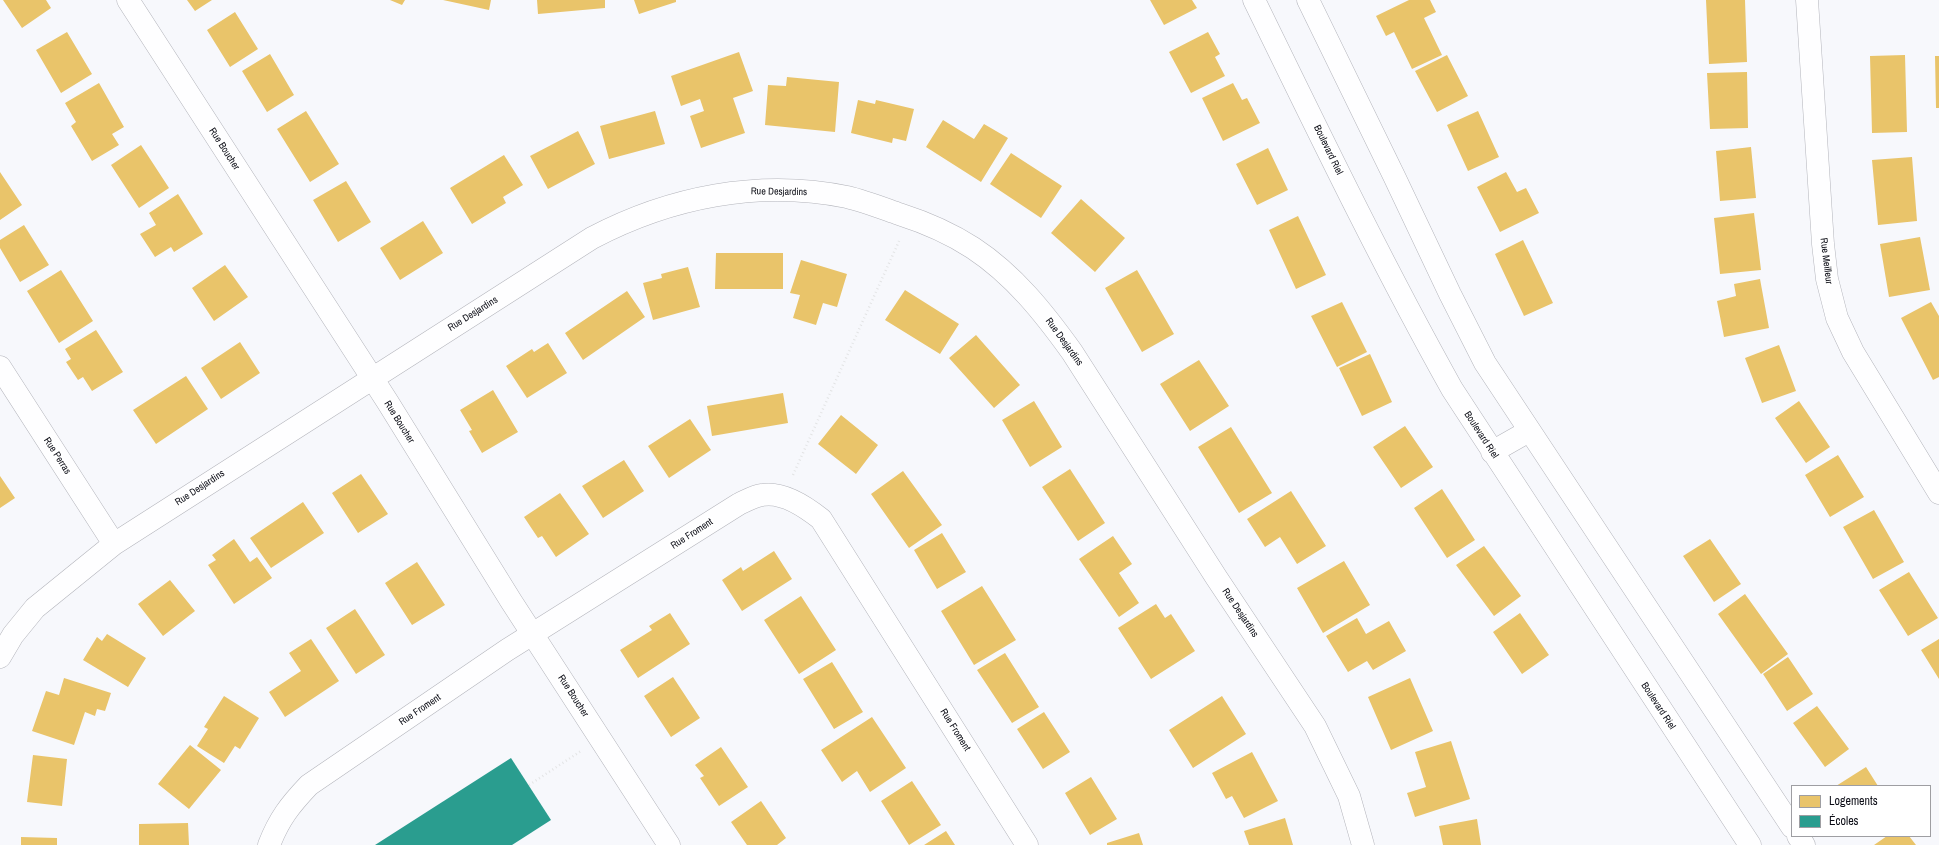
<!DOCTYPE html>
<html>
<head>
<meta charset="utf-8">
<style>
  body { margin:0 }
  #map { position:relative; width:1939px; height:845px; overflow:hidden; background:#f7f8fc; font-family:"Archivo Narrow",sans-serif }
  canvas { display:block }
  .legend { position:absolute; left:1791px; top:785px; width:140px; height:52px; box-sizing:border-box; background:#fff; border:1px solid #9e9ea2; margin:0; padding:5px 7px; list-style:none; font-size:12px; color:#0c0d16 }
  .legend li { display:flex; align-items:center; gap:8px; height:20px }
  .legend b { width:20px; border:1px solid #9e9ea2 }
</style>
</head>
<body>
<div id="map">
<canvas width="1939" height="845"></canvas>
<ul class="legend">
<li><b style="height:11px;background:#e9c46a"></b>Logements</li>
<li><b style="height:11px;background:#2a9d8f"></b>Écoles</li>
</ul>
</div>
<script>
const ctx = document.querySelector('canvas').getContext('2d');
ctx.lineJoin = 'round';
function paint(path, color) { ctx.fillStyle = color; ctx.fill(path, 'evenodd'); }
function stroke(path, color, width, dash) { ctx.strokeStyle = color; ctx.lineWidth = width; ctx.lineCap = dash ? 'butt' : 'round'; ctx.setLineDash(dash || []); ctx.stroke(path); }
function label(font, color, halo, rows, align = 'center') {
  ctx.font = font + ' "Archivo Narrow",sans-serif'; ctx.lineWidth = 4; ctx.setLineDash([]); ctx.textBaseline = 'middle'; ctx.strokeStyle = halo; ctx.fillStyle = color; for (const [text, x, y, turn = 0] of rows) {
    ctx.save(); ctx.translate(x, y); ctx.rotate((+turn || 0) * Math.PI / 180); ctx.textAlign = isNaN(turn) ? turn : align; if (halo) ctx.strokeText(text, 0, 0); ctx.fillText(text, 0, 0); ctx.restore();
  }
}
paint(new Path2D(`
  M 3,0 L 46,0 L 51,8 L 22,28 Z
  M 187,0 L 212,0 L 195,11 Z
  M 390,0 L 405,0 L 402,5 Z
  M 443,0 L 491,0 L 489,10 Z
  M 537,0 L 605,0 L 605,8 L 538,14 Z
  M 634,0 L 676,0 L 676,2 L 639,14 Z
  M 1150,0 L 1192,0 L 1197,8 L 1164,25 Z
  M 1409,0 L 1430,0 L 1436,12 L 1424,18 L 1442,55 L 1412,69 L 1394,32 L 1386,36 L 1376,16 Z
  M 1706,0 L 1745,0 L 1747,62 L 1709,64 Z
  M 235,12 L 258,49 L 230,67 L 207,30 Z
  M 67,32 L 92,74 L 61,93 L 36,50 Z
  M 1208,32 L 1220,54 L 1215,57 L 1225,76 L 1191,93 L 1169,52 Z
  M 739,52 L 753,91 L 733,98 L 745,133 L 701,148 L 690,116 L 704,111 L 700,99 L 681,106 L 671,76 Z
  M 270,54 L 294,95 L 267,112 L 242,71 Z
  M 1447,55 L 1468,96 L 1437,112 L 1415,71 Z
  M 1905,55 L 1907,132 L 1872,133 L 1870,56 Z
  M 1935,56 L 1939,56 L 1939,108 L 1936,108 Z
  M 1747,72 L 1748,128 L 1710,129 L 1707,73 Z
  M 787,77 L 839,82 L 835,132 L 765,125 L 768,85 L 786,86 Z
  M 99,83 L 124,127 L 112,134 L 119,145 L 92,161 L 71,126 L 76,122 L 65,103 Z
  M 1233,83 L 1242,100 L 1247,98 L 1260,123 L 1223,141 L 1202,98 Z
  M 858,100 L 875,104 L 876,100 L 914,109 L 906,141 L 893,138 L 892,143 L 851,133 Z
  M 306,111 L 339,164 L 310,182 L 277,129 Z
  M 655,111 L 665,144 L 609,159 L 600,126 Z
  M 1478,111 L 1499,157 L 1468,171 L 1447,125 Z
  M 943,120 L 974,139 L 984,124 L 1008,138 L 981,182 L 926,147 Z
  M 578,131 L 595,164 L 548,189 L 530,156 Z
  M 141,145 L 169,188 L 139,208 L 111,165 Z
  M 1751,147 L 1756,198 L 1720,201 L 1716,151 Z
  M 1268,148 L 1288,190 L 1257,205 L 1236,164 Z
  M 1011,153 L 1062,186 L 1041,218 L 990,184 Z
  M 504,155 L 523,185 L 503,197 L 506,203 L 472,224 L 450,188 Z
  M 1912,157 L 1917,221 L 1878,225 L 1872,160 Z
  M 0,172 L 22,205 L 0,220 Z
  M 1506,172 L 1517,192 L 1526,188 L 1539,213 L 1500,232 L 1477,187 Z
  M 346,181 L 371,222 L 338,242 L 313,200 Z
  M 178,194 L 203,234 L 174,252 L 171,247 L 155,257 L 140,234 L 156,225 L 149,213 Z
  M 1081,199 L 1125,238 L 1095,272 L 1051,233 Z
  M 1754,213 L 1761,270 L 1720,274 L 1714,218 Z
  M 1298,216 L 1326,275 L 1296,289 L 1269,230 Z
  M 423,221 L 443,253 L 400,280 L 380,248 Z
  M 24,225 L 49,265 L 20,282 L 0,248 L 0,240 Z
  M 1920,237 L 1930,290 L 1889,297 L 1880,244 Z
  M 1523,240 L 1553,303 L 1524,316 L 1495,254 Z
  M 716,253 L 783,253 L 783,289 L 715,289 Z
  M 801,260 L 847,274 L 837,307 L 823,303 L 816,325 L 793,318 L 800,295 L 790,293 Z
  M 225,265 L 248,297 L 214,321 L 192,288 Z
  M 688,267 L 700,307 L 653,320 L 643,283 L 662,278 L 661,274 Z
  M 61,270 L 93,321 L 59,343 L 27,291 Z
  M 1137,270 L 1174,334 L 1142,352 L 1105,288 Z
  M 1760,279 L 1769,328 L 1724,337 L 1717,301 L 1736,296 L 1734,284 Z
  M 905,290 L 959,324 L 940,354 L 885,320 Z
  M 627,291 L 645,317 L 583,360 L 565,333 Z
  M 1342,302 L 1367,352 L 1337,367 L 1311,316 Z
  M 1931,302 L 1939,316 L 1939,377 L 1933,380 L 1901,318 Z
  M 96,330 L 123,372 L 92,391 L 83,377 L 78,380 L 66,362 L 71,359 L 65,349 Z
  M 976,335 L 1020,385 L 994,408 L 949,358 Z
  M 240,342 L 260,373 L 221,399 L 201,368 Z
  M 548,343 L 567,373 L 527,398 L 506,366 L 532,349 L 534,352 Z
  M 1779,345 L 1796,391 L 1762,403 L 1745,358 Z
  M 1370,354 L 1392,402 L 1362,416 L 1339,368 Z
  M 1199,360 L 1229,406 L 1190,431 L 1160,384 Z
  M 186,376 L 208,409 L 156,444 L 133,410 Z
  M 493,390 L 518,432 L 482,453 L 469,431 L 472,430 L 460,410 Z
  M 783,393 L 788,423 L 712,436 L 707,406 Z
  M 1034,401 L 1062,447 L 1030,467 L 1002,420 Z
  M 1799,401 L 1830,447 L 1806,463 L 1775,418 Z
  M 841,415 L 878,445 L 856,474 L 818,444 Z
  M 690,419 L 711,450 L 669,478 L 648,446 Z
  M 1405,426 L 1433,467 L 1401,488 L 1373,447 Z
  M 1231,427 L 1272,493 L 1239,513 L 1198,447 Z
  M 1838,455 L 1864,497 L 1830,517 L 1805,475 Z
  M 624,460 L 644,491 L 603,518 L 582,486 Z
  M 1070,469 L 1105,523 L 1078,541 L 1042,487 Z
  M 903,471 L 942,525 L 909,548 L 871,494 Z
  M 361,474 L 388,514 L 358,533 L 332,493 Z
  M 0,476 L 15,498 L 0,508 Z
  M 1442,489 L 1475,540 L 1447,558 L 1414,508 Z
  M 1291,491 L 1326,546 L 1297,564 L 1280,537 L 1265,547 L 1247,519 Z
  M 560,493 L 589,534 L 556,557 L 542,536 L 538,538 L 524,517 Z
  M 303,502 L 324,533 L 271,568 L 250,538 Z
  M 1874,510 L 1904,562 L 1873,579 L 1843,527 Z
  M 942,533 L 966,572 L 937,589 L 914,550 Z
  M 1113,536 L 1132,564 L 1119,573 L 1139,603 L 1119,617 L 1079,559 Z
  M 234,539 L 250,562 L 257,557 L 272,578 L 234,604 L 208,565 L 216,560 L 212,555 Z
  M 1710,539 L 1741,584 L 1714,602 L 1683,556 Z
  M 1484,546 L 1521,596 L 1494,616 L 1456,565 Z
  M 774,551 L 792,579 L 742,611 L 722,580 L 741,567 L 743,571 Z
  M 1344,561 L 1370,605 L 1323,633 L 1297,588 Z
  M 417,562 L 445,605 L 412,625 L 385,583 Z
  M 1909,572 L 1938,618 L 1908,636 L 1879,590 Z
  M 170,580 L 195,611 L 163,636 L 138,604 Z
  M 982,586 L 1016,640 L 974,665 L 941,611 Z
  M 1745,594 L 1788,654 L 1761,674 L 1718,614 Z
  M 801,596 L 836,650 L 799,674 L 764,620 Z
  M 1156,604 L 1165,618 L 1171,614 L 1195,651 L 1151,679 L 1118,628 Z
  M 355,609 L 385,655 L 356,674 L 326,628 Z
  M 670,613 L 690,644 L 638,678 L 620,650 L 652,630 L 649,626 Z
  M 1520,613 L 1549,655 L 1522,674 L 1493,632 Z
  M 1357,618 L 1366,634 L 1389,621 L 1406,651 L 1373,670 L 1367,661 L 1348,672 L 1326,636 Z
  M 107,634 L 146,658 L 128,687 L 83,660 L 97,637 L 102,641 Z
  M 311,639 L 339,681 L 285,717 L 269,692 L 301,671 L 289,653 Z
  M 1939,639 L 1939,679 L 1921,650 Z
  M 1005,653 L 1039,707 L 1012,723 L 977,670 Z
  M 1788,657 L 1813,694 L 1787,711 L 1763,674 Z
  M 832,662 L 863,712 L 834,729 L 803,679 Z
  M 673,677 L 700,718 L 671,737 L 644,696 Z
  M 64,678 L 111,693 L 105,711 L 97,709 L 95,716 L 85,712 L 74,745 L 32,731 L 46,691 L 59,695 Z
  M 1410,678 L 1433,731 L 1391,750 L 1368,697 Z
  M 224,696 L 259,718 L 240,749 L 235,746 L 224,763 L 197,746 L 208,729 L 204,727 Z
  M 1222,696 L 1246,734 L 1193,768 L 1169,730 Z
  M 1817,706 L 1849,749 L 1825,767 L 1793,723 Z
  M 1044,712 L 1070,752 L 1043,769 L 1017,729 Z
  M 872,717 L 906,768 L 870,792 L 857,771 L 842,782 L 821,750 Z
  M 1451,741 L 1470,799 L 1415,817 L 1407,793 L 1426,787 L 1415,752 Z
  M 190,745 L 221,770 L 189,809 L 158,784 Z
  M 721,747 L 748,787 L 719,806 L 700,778 L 704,776 L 695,765 Z
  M 1252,752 L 1278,801 L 1244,818 L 1232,796 L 1226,799 L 1212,773 Z
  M 33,755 L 67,759 L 62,806 L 27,802 Z
  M 1866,767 L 1878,786 L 1836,786 Z
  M 1091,777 L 1117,819 L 1090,835 L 1065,793 Z
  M 912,781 L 941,825 L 909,845 L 881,801 Z
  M 761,801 L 786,838 L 777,845 L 747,845 L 731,822 Z
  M 1285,818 L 1293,845 L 1249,845 L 1244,831 Z
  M 1477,819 L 1481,845 L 1443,845 L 1439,826 Z
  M 188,823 L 189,845 L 139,845 L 139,824 Z
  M 946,831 L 955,845 L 924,845 Z
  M 1139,833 L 1143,845 L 1107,845 L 1107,843 Z
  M 1887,836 L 1909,836 L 1916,845 L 1874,845 Z
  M 21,837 L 57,838 L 57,845 L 21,845 Z`), '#e9c46a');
paint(new Path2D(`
  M 511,758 L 551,820 L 512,845 L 375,845 Z`), '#2a9d8f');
const street = new Path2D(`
  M 128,0 L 387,401 L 511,601 L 669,845
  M 1807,0 L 1823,244 L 1827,279 L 1837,318 L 1853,352 L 1939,493
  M 0,367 L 114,544
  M 0,657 L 13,635 L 35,608 L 114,544 L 592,238 C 670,197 759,179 847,197 C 864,201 882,208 899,214 C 924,222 950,233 973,248 C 1014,275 1044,313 1072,352 L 1216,577 L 1315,726 L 1349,796 L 1363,845
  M 269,845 C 279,819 290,805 309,785 L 507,650 L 739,504 C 746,501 754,496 762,495 C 783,491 806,507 821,519 L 1027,845`);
const secondary = new Path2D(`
  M 1254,0 C 1318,131 1381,262 1452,389 L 1750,845
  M 1308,0 L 1394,176 L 1450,294 L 1485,363 L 1792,827
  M 1492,452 L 1529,431
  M 1798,836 L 1804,845`);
stroke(street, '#b3b4bb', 23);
stroke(secondary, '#b3b4bb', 23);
stroke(new Path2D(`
  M 793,475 L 900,239
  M 529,785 L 581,751`), '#e3e4e5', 2.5, [1, 3]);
stroke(street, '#fefeff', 22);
stroke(secondary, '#fefeff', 22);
label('10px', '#0c0d16', '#fff', [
  ["Rue Boucher",224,149,57],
  ["Boulevard Riel",1328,150,64],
  ["Rue Desjardins",779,192,1],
  ["Rue Meilleur",1826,261,83],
  ["Rue Desjardins",473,314,-32],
  ["Rue Desjardins",1064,342,54],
  ["Rue Boucher",399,422,58],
  ["Boulevard Riel",1481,435,57],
  ["Rue Perras",57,456,57],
  ["Rue Desjardins",200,488,-33],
  ["Rue Froment",692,534,-33],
  ["Rue Desjardins",1240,613,56],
  ["Rue Boucher",573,696,57],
  ["Boulevard Riel",1658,706,57],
  ["Rue Froment",420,710,-34],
  ["Rue Froment",955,730,58]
]);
</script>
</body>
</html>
